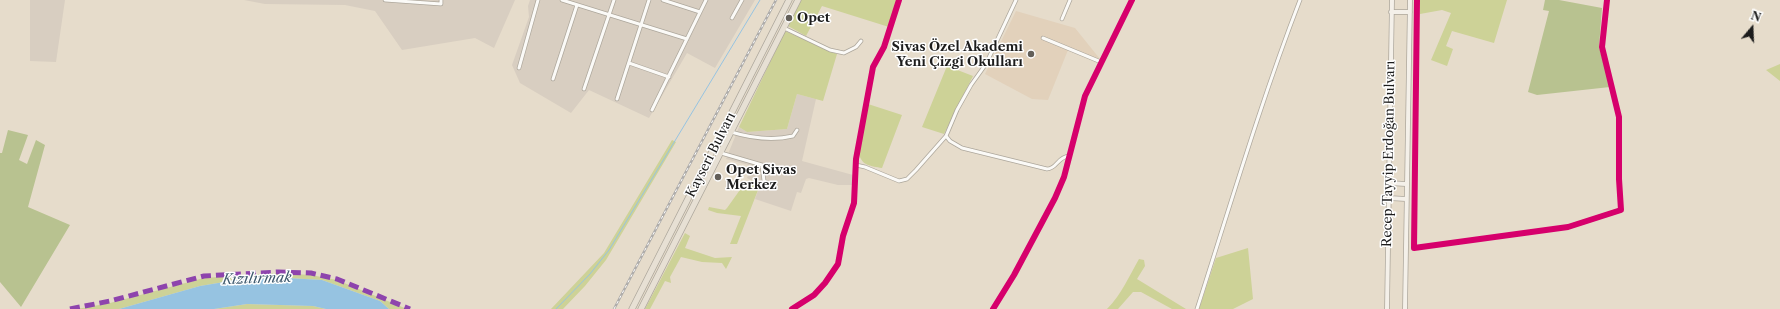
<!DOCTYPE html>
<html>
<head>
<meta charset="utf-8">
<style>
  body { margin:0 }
  #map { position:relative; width:1780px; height:309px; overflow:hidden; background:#e6dccb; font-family:"Libre Caslon Text",serif }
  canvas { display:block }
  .north { position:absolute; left:1732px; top:8px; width:40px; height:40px; -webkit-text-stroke:3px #fff; paint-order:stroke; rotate:19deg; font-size:11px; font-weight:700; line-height:16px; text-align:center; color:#1c1c1c }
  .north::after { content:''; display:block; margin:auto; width:14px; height:18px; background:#1c1c1c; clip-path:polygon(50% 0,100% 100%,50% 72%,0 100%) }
</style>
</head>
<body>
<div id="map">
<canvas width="1780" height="309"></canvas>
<div class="north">N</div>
</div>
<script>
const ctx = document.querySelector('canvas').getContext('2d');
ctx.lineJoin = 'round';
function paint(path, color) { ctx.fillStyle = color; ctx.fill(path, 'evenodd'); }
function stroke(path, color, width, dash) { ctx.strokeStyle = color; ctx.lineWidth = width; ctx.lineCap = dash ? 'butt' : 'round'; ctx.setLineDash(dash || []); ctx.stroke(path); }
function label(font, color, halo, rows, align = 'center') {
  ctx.font = font + ' "Libre Caslon Text",serif'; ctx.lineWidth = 3; ctx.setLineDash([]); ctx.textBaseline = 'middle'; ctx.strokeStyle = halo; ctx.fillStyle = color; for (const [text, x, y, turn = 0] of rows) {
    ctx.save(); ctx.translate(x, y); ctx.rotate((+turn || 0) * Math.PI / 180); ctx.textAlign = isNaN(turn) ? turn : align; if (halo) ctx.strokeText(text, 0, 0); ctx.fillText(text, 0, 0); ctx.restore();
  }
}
paint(new Path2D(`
  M 1016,11 L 1075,28 L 1100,59 L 1098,63 L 1068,50 L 1048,100 L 1032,99 L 985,74 Z`), '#e2d1bb');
paint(new Path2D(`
  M 30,0 L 65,0 L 56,62 L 30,61 Z
  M 244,0 L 515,0 L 494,48 L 475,38 L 402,50 L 375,11 L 345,5 L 265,4 Z
  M 530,0 L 755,0 L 715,68 L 687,53 L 649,118 L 589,90 L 571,113 L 520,83 L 512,65 L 529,17 L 528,6 Z
  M 797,94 L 816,99 L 802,161 L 853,175 L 853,185 L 838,185 L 809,178 L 806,179 L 801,193 L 797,192 L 791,211 L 755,199 L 760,185 L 747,178 L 752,166 L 726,159 L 739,127 L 747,132 L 787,129 Z`), '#d8cec1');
paint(new Path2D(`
  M 801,0 L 897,0 L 889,27 L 822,6 L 806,36 L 788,26 Z
  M 1420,0 L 1507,0 L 1494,43 L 1452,31 L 1446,46 L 1453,49 L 1447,66 L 1431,60 L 1451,13 L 1442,10 L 1420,14 Z
  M 785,31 L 837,54 L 823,101 L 797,94 L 787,129 L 747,132 L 739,127 Z
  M 1780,64 L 1780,81 L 1766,70 Z
  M 947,66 L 973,76 L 944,134 L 922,127 Z
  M 868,104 L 902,115 L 882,168 C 871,166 862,166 859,154 Z
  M 672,140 L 676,142 L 606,260 L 585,286 L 563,309 L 551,309 L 604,253 Z
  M 751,180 L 760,185 L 737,244 L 730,244 L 741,216 L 717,213 L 708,210 L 709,207 L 725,210 L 727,208 L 742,187 L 749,188 Z
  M 685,233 L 690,236 L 685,248 L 715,258 L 732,257 L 726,269 L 722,263 L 702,262 L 681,257 L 670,277 L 671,283 L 665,281 L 650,309 L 645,309 Z
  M 1248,248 L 1253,299 L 1233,309 L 1199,309 L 1216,258 Z
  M 1139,259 L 1144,260 L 1145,266 L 1137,279 L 1186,309 L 1172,309 L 1141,292 L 1133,292 L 1118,309 L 1107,309 C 1122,294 1129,276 1139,259 Z
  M 278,273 L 311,275 L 337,280 L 407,309 L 389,309 L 380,301 L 322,280 L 287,278 L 242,279 L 200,286 L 119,309 L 77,309 L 110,303 L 204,278 Z
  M 247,304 L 313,306 L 326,309 L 214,309 Z`), '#cdd297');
paint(new Path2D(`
  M 1545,0 L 1559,0 L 1602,8 L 1599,47 L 1610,87 L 1537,95 L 1528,92 L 1549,11 L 1543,10 Z
  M 8,130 L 28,135 L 19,160 L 27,164 L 36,140 L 45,145 L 28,207 L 70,225 L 21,307 L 0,282 L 0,153 L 2,153 Z`), '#b8c290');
paint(new Path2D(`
  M 287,278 L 322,280 L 380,301 L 389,309 L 326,309 L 313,306 L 247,304 L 214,309 L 119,309 L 200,286 L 242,279 Z`), '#96c3e1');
stroke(new Path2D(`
  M 556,309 L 590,274 L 609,250 L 760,0`), '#96c3e1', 1);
const street = new Path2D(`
  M 385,0 L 441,4 L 441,0
  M 562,0 L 687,39
  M 663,0 L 700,12
  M 1417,0 L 1414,248 L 1568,227 L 1621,210 L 1619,179 L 1619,117 L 1602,47 L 1607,0
  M 732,18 L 742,0
  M 1062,19 L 1070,0
  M 784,28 L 830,50 L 844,53 L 856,47 L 861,41
  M 1043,38 L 1101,62
  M 629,63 L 669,77
  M 519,68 L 538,0
  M 553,79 L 577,5
  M 584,89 L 614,0
  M 617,99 L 649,0
  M 652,110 L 706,0
  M 731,132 C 751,138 772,141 793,136 L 797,130
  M 946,136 L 950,141 L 962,148 L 1047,169 C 1057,169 1057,157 1069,156
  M 721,153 L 762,165 L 764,181 L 771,185
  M 856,165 L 865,167 L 899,181 L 907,179 L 916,170 L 946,136 L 957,110 L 971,85 L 986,64 L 1016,0
  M 792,309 L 814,295 L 825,283 L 838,264 L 843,236 L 854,203 L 856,159 L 873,67 L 884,47 L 899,0
  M 993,309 L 1014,275 L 1055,198 L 1064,177 L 1085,96 L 1132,0
  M 1197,309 C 1230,206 1261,101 1300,0`);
const secondary = new Path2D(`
  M 1391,12 L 1410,12
  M 1389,183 L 1406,184
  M 1389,198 L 1406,199
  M 1387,309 L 1392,0
  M 1405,309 L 1410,0`);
const highway = new Path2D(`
  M 632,309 L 789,0
  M 641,309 L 798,0`);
stroke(street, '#ada79c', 4.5);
stroke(secondary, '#ada79c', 5.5);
stroke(highway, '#ada79c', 7);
stroke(street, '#fbfaf7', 3);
stroke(secondary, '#f4f0e9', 4);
stroke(highway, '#e7e0d4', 5.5);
const rail = new Path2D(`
  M 614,309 L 776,0`);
stroke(rail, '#aeacaa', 2.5);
stroke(rail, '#fff', 1, [3]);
stroke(new Path2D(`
  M 70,309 L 110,301 L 204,276 L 278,272 L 311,273 L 337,279 L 410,309`), '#8e44ad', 5, [10, 5]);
stroke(new Path2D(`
  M 1417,0 L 1414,248 L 1568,227 L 1621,210 L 1619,179 L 1619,117 L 1602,47 L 1607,0
  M 792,309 L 814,295 L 825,283 L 838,264 L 843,236 L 854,203 L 856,159 L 873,67 L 884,47 L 899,0
  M 993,309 L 1014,275 L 1055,198 L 1064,177 L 1085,96 L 1132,0`), '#d6006c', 6);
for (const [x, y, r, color] of [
  [789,18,4,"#635f59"],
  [1031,54,4,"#635f59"],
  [718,177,4,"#635f59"]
]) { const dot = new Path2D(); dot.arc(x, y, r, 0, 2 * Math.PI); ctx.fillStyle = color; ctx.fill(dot); stroke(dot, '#fff', 1.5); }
label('bold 13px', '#1c1c1c', '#fff', [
  ["Opet",797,18],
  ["Sivas Özel Akademi",1023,47,"right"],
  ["Yeni Çizgi Okulları",1023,62,"right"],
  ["Opet Sivas",726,170],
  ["Merkez",726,185]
], 'left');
label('13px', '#1c1c1c', '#fff', [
  ["Recep Tayyip Erdoğan Bulvarı",1389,154,-89],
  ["Kayseri Bulvarı",711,155,-63]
]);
label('italic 14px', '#3f5a6e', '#fff', [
  ["Kızılırmak",257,279,-2]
]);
</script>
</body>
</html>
